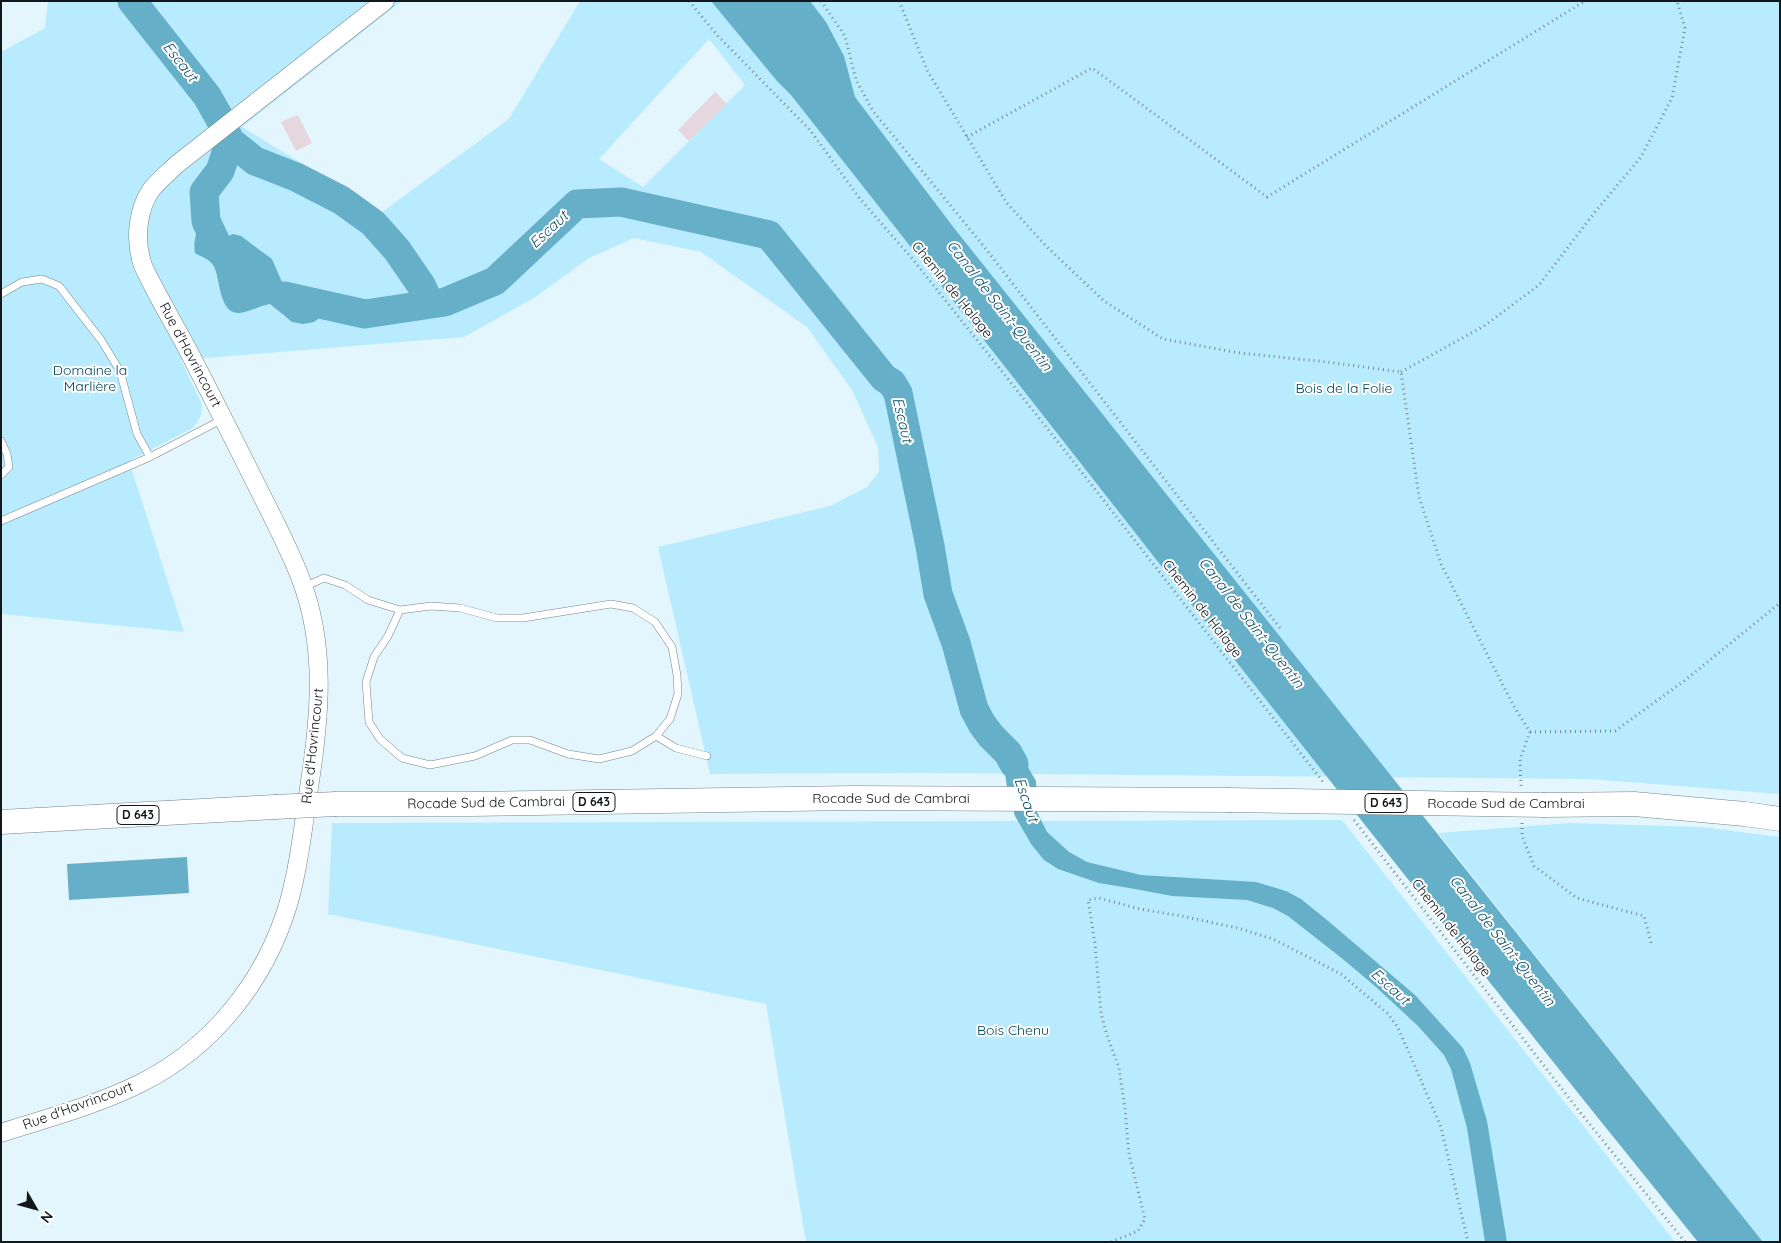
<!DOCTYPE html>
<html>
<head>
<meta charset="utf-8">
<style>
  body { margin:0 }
  #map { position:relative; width:1781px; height:1243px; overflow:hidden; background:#e4f6fd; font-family:Quicksand,sans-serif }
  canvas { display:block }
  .frame { position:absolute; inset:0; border:2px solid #11171a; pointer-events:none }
  .north { position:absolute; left:10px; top:1183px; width:50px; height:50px; -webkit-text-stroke:4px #fff; paint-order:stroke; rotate:128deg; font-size:14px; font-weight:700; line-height:20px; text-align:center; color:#11171a }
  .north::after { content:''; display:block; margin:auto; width:18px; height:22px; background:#11171a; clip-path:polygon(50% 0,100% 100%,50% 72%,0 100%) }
</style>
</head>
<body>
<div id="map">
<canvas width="1781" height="1243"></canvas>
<div class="frame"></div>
<div class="north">N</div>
</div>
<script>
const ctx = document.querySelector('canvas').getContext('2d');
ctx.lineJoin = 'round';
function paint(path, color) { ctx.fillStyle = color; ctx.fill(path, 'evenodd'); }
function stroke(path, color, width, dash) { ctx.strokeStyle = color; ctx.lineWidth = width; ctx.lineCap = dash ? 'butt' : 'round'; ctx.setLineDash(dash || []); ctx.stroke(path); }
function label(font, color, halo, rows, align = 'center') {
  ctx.font = font + ' Quicksand,sans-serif'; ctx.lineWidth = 4; ctx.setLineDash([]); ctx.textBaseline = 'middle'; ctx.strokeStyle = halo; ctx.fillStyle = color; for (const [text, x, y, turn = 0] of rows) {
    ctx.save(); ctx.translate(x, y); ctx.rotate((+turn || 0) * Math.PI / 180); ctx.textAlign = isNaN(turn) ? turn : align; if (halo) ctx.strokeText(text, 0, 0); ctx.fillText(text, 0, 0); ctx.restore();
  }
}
paint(new Path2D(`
  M 48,1 L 402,1 L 242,127 L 382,212 L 509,119 L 580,1 L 1780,1 L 1780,794 L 1589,779 L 924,773 L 710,774 L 658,547 L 830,506 L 867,487 L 879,472 L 878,447 L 852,390 L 807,327 L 701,252 L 634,238 L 589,258 L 534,298 L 464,337 L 181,360 L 202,404 L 201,416 L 193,428 L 129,461 L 184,632 L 1,614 L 1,52 L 45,28 ZM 709,39 L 745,85 L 643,187 L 599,159 ZM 218,224 L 226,237 L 241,236 L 272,259 L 282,282 L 289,290 L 306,294 L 284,317 L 276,308 L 270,304 L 261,305 L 220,290 L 214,266 L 208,259 Z
  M 1342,820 L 1675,1242 L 806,1242 L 766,1004 L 328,914 L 332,823 Z
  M 1569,823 L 1702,827 L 1780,837 L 1780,1242 L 1763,1242 L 1438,833 Z`), '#b8ebfe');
paint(new Path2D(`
  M 711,1 L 810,1 L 826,22 L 844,56 L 855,97 L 954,228 L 1763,1242 L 1698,1242 C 1391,863 1093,477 791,95 L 777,81 Z
  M 203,221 C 217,220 218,228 226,237 L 233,234 L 241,236 L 272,259 L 282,282 L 289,290 L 306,294 L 320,302 L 324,308 L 322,316 L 314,322 L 303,324 L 292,322 L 270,304 C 259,306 249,312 239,313 C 219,314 220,278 214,267 C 211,259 201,257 195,253 C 193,242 196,230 203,221 Z
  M 1001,728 L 1015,745 L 1036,781 L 1037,812 L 1047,832 L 1069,852 L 1087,862 L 1141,875 L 1256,882 L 1286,891 L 1301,899 L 1327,920 L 1415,995 L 1463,1048 L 1470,1063 L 1487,1121 L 1507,1242 L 1485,1242 L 1467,1128 L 1451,1069 L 1444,1055 L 1418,1026 L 1376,987 L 1344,960 L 1288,916 L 1273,908 L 1247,900 L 1172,896 L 1135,889 L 1099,883 L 1058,869 L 1044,860 L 1031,844 L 1015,816 L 1007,787 L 1004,767 L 998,756 L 981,741 Z
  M 187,857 L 189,893 L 69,900 L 67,864 Z`), '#66afc9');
stroke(new Path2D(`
  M 132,1 L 207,96 L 220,119 L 230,141 L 220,171 L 204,192 L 206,221 L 220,251 L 225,255
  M 230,141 L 255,161 L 296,177 L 341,200 L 373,223 L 397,250 L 421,285 L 430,304
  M 284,296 L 365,314 L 445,302 L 495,281 L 577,204 L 621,202 L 769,235 L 884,378 L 892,383 L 898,393 L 930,546 L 938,594 L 956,643 L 974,709 L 982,724 L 991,736 L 1008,753 L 1014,764`), '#66afc9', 29);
paint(new Path2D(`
  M 715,92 L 727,104 L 689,141 L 678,130 Z
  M 298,115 L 312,143 L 296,151 L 281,122 Z`), '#e6d6dd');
const service = new Path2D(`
  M 1,294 L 22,282 L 42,279 L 59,286 L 101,340 L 120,371 L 137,434 L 150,457
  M 1,441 L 7,454 L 9,467 L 1,475
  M 1,521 L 150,457 L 223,419
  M 304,587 L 324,578 L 345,585 L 368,600 L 400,610
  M 611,604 L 633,608 L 655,622 L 672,647 L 677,675 L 678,694 L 670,719 L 656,736 L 632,751 L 599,759 L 568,754 L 530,740 L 512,740 L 475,756 L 430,765 L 402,758 L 380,739 L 369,722 L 366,682 L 374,657 L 388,636 L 400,610 L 431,606 L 460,608 L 497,618 L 523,618 Z
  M 656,736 L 676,748 L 707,756`);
const tertiary = new Path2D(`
  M 1,1133 C 48,1118 97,1105 141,1083 C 213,1047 265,981 288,905 C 299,867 303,827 309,788 C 320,717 327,646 300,577 C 288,546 272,516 257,486 C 235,442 213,398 190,354 C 178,331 165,309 153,286 C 149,277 143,269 141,259 C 135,237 138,209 151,190 C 158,181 168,173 176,165 L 385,1`);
const trunk = new Path2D(`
  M 336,804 L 472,804 L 853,798 L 1228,800
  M 1545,805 L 1634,804 L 1745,814 L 1780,819
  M 1,822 L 275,807`);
stroke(service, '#738389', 8);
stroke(tertiary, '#738389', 19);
stroke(trunk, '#738389', 25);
stroke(new Path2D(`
  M 689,1 L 718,36 L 810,130 L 860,199 L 911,257 L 1062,447 L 1323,782
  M 821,1 L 845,36 L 856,80 L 873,111 L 982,244 L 1280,628
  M 899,1 L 927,70 L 1006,202 L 1045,245 L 1104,301 L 1163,339 L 1240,353 L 1327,362 L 1401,372 L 1419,497 L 1441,564 L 1512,703 L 1530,732 L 1520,759 L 1521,786
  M 967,137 L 1092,68 L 1267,197 L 1585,1
  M 1401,372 L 1484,326 L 1539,285 L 1595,212 L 1641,157 L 1672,98 L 1685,28 L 1677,1
  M 1530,732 L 1615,731 L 1684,681 L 1780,603
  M 1354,820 L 1579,1111 L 1685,1242
  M 1522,823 L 1522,836 L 1534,866 L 1577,898 L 1644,916 L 1652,946
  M 1111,1242 L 1138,1231 L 1145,1219 L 1129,1154 L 1125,1109 L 1119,1068 L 1107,1035 L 1101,1014 L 1095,944 L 1088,900 L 1099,898 L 1140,909 L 1181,916 L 1238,928 L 1273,939 L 1341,974 L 1387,1013 L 1397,1026 L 1407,1048 L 1441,1127 L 1468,1242`), '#7c888e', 3, [1, 4]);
stroke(service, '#fff', 7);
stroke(tertiary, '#fff', 18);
stroke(trunk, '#fff', 24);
const trunkBridge = new Path2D(`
  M 1228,800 L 1545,805
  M 275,807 L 336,804`);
stroke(trunkBridge, '#738389', 25, []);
stroke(trunkBridge, '#fff', 24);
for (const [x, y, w] of [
  [594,802,42],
  [1386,803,42],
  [138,815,42]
]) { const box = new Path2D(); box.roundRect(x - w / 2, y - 9.5, w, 19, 4); ctx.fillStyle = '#fff'; ctx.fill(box); stroke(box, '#11171a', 1); }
label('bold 12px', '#11171a', null, [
  ["D 643",594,802],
  ["D 643",1386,803],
  ["D 643",138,815]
]);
label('14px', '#11171a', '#fff', [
  ["Chemin de Halage",952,290,51],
  ["Rue d'Havrincourt",190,355,62],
  ["Chemin de Halage",1202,609,52],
  ["Rue d'Havrincourt",313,746,-84],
  ["Rocade Sud de Cambrai",891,799],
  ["Rocade Sud de Cambrai",486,803,-1],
  ["Rocade Sud de Cambrai",1506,804],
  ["Chemin de Halage",1451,928,52],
  ["Rue d'Havrincourt",78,1106,-20]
]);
label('14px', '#004456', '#fff', [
  ["Domaine la",90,371],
  ["Marlière",90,387],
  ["Bois de la Folie",1344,389],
  ["Bois Chenu",1013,1031]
]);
label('italic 15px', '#145164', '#fff', [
  ["Escaut",180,62,52],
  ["Escaut",549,230,-43],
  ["Canal de Saint-Quentin",999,306,52],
  ["Escaut",902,420,77],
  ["Canal de Saint-Quentin",1251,623,52],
  ["Escaut",1026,800,71],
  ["Canal de Saint-Quentin",1502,941,52],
  ["Escaut",1390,987,42]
]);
</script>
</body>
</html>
